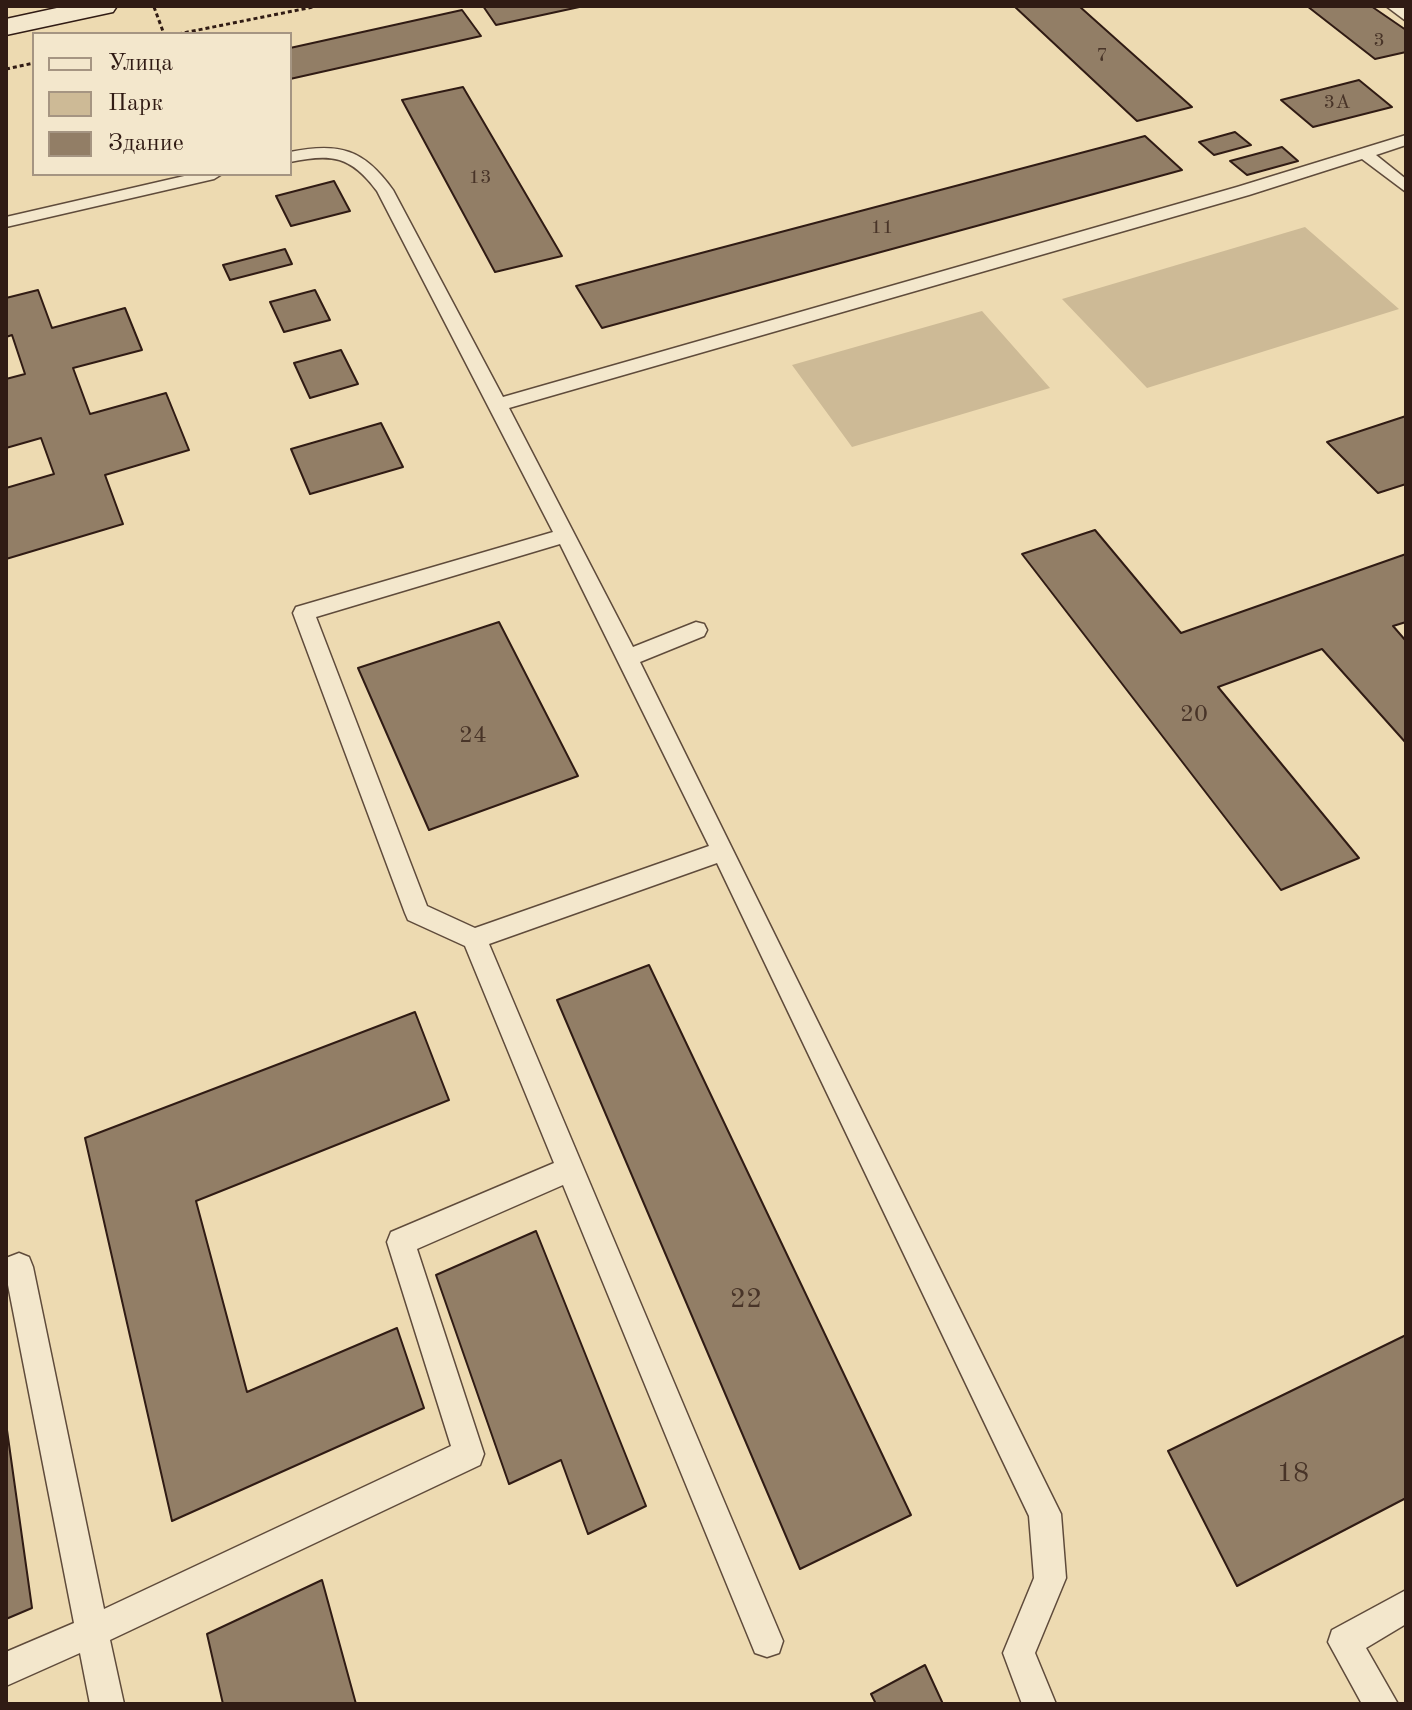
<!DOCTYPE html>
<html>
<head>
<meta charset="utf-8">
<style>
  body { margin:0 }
  #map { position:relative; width:1412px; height:1710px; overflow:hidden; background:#eddab1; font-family:"Old Standard TT",serif }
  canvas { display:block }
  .frame { position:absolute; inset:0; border:8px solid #301b14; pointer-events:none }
  .legend { position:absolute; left:32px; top:32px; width:260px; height:144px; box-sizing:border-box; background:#f3e7cc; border:2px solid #a59582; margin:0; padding:10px 14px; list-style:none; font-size:24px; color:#301b14 }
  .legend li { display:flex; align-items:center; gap:16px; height:40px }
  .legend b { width:40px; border:2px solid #a59582 }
</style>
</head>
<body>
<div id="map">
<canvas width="1412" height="1710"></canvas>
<div class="frame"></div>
<ul class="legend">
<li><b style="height:10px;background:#f3e7cc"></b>Улица</li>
<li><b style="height:22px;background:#cdba96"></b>Парк</li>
<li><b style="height:22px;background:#927e66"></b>Здание</li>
</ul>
</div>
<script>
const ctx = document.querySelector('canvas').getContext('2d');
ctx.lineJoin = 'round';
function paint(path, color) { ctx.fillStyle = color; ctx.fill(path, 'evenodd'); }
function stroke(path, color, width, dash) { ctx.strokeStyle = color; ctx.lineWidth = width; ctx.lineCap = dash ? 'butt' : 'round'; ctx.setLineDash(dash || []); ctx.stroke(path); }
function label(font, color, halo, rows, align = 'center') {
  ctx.font = font + ' "Old Standard TT",serif'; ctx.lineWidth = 7; ctx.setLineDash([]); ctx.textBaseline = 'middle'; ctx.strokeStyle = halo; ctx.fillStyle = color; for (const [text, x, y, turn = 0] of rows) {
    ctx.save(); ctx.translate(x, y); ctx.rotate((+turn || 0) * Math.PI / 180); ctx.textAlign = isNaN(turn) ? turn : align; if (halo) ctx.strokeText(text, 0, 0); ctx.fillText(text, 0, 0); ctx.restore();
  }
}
paint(new Path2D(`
  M 1305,227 L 1399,309 L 1147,388 L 1062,299 Z
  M 982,311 L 1050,388 L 852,447 L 792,365 Z`), '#cdba96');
const building = new Path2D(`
  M 483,6 L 584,6 L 496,25 Z
  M 1014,6 L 1079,6 L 1192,107 L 1137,121 Z
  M 1307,6 L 1371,6 L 1406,30 L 1406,52 L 1375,59 Z
  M 462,10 L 481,36 L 290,79 L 290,48 Z
  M 1359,80 L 1392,107 L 1313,127 L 1281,100 Z
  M 463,87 L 562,256 L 495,272 L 402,100 Z
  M 1235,132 L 1251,145 L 1214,155 L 1199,142 Z
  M 1145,136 L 1182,170 L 602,328 L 576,286 Z
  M 1282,147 L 1298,161 L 1247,175 L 1230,161 Z
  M 334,181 L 350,211 L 291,226 L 276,196 Z
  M 285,249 L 292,264 L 230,280 L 223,265 Z
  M 38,290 L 52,328 L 125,308 L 142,350 L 73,368 L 90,414 L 166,393 L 189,450 L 105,475 L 123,524 L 6,559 L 6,488 L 54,474 L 41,438 L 6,448 L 6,379 L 25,374 L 12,335 L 6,337 L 6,298 Z
  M 315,290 L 330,320 L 284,332 L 270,302 Z
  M 341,350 L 358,384 L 310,398 L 294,363 Z
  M 1406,416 L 1406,484 L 1378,493 L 1327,442 Z
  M 381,423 L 403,467 L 310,494 L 291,449 Z
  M 1095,530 L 1181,633 L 1406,554 L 1406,622 L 1393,626 L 1406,641 L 1406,743 L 1322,649 L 1218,687 L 1359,858 L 1281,890 L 1022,554 Z
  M 499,622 L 578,776 L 429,830 L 358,668 Z
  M 649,965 L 911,1515 L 800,1569 L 557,1000 Z
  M 415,1012 L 449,1100 L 196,1201 L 247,1392 L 397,1328 L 424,1408 L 172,1521 L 85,1138 Z
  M 536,1231 L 646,1506 L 588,1534 L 561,1460 L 509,1484 L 436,1275 Z
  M 1406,1335 L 1406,1498 L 1237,1586 L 1168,1451 Z
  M 6,1423 L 32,1608 L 6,1619 Z
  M 322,1580 L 356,1704 L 223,1704 L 207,1634 Z
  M 925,1665 L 943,1704 L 876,1704 L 871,1694 Z`);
paint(building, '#927e66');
stroke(building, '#301b14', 2);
const lane = new Path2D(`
  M 1386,6 L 1402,6 L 1406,10 L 1406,21 Z
  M 1406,135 L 1406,145 L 1376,155 L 1406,179 L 1406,192 L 1362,159 L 1249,195 L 509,408 L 633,647 L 696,622 L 704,624 L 707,630 L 704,636 L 640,662 L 1061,1514 L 1066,1578 L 1035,1653 L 1056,1704 L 1022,1704 L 1003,1653 L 1034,1578 L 1029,1516 L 717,863 L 489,944 L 783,1641 L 779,1653 L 767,1657 L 755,1653 L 563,1185 L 417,1249 L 484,1454 L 480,1465 L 110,1640 L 124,1704 L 90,1704 L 80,1653 L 6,1686 L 6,1652 L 74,1623 L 8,1285 L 6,1286 L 6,1258 L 19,1253 L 29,1257 L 33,1267 L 104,1609 L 451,1446 L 387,1242 L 391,1232 L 554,1163 L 465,946 L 408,920 L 405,913 L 293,613 L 296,607 L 553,532 L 377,191 C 351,156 332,153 290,162 L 290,152 C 339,142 364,149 393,190 L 503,397 L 1237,187 ZM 560,544 L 709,846 L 475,928 L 427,906 L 316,617 Z
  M 193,174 L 222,174 L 214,179 L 6,227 L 6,217 Z
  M 1406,1590 L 1406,1624 L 1366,1648 L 1398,1704 L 1362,1704 L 1328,1642 L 1332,1630 Z`);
const secondary = new Path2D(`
  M 66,6 L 117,6 L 113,12 L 6,35 L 6,19 Z`);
stroke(lane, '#5f4b3b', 3);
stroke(secondary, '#301b14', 3);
stroke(new Path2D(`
  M 154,7 L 164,34
  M 178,34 L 318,6
  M 6,69 L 34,63`), '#301b14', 3, [4, 3]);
paint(lane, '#f3e7cc');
paint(secondary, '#f3e7cc');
label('20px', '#483428', null, [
  ["3",1379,41],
  ["7",1102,56],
  ["3А",1337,103],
  ["13",480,178],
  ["11",882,228]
]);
label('24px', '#483428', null, [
  ["20",1194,715],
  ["24",473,736]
]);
label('28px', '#483428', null, [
  ["22",746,1300],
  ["18",1293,1474]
]);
</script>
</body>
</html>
